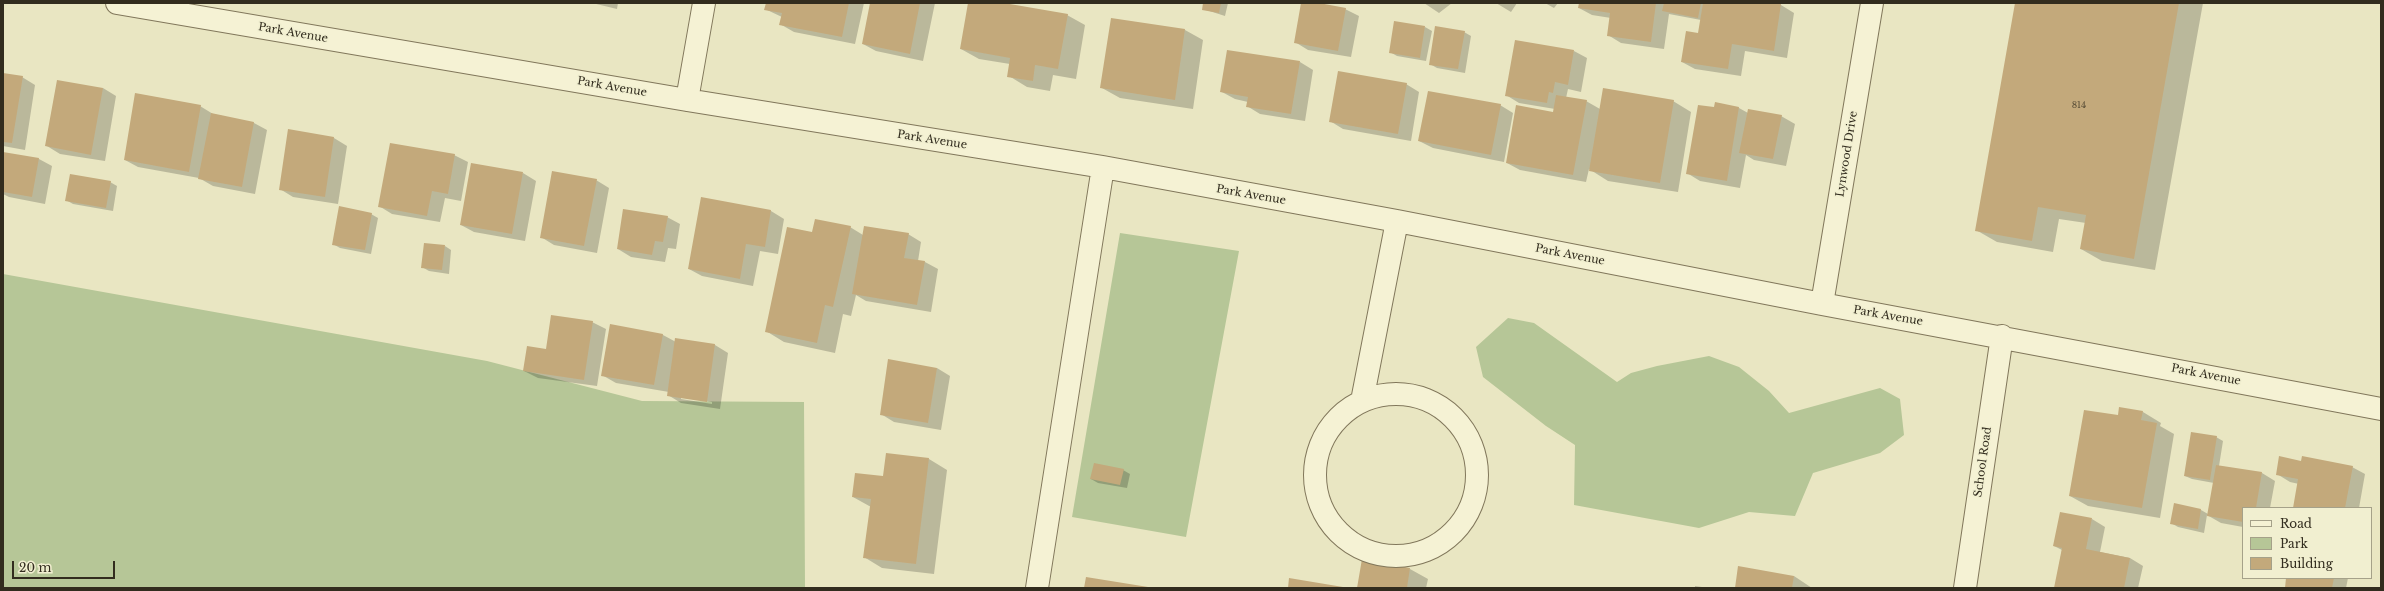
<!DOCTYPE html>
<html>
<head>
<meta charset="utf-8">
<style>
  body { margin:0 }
  #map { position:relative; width:2384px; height:591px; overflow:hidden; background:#e9e6c2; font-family:"Libre Baskerville",serif }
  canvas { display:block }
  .frame { position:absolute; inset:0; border:4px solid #322c1e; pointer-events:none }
  .legend { position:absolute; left:2242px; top:507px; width:130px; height:72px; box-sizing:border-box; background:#f1efd0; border:1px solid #a5a189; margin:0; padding:5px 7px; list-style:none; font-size:12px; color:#322c1e }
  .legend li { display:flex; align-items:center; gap:8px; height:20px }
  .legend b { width:20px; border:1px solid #a5a189 }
  .scale { position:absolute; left:12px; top:561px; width:103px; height:18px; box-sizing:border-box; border:2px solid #322c1e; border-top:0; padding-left:5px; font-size:12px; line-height:14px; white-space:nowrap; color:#322c1e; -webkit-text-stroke:3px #f1efd0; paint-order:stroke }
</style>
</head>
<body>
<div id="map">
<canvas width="2384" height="591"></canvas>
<div class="frame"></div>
<ul class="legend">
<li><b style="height:5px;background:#f5f2d4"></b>Road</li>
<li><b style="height:11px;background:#b6c697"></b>Park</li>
<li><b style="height:11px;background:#c3a97b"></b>Building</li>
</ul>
<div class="scale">20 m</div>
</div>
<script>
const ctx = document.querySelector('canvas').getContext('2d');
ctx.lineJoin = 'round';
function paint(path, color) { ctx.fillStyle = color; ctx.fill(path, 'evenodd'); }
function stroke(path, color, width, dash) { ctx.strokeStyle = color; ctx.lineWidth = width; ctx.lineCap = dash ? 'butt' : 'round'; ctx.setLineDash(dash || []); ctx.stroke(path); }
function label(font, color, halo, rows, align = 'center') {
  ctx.font = font + ' "Libre Baskerville",serif'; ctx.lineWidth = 3; ctx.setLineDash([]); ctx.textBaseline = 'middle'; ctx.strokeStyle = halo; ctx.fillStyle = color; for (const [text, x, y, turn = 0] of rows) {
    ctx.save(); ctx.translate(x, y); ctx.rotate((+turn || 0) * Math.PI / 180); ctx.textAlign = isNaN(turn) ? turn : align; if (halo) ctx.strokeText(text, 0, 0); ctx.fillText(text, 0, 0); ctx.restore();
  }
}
paint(new Path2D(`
  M 1120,233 L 1239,251 L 1186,537 L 1072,517 Z
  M 3,274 L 487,361 L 642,401 L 804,402 L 805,588 L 3,588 Z
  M 1508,318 L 1534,323 L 1617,382 L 1631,373 L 1657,366 L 1709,356 L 1739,367 L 1769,391 L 1789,413 L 1880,388 L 1900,399 L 1904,435 L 1880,453 L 1813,473 L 1795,516 L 1749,512 L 1699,528 L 1574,505 L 1575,445 L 1546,426 L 1483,377 L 1476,347 Z`), '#b6c697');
paint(new Path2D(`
  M 592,3 L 618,3 L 617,9 Z
  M 767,3 L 864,3 L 855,44 L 794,32 L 780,24 L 782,17 L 765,9 Z
  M 871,3 L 935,3 L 923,61 L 876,51 L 863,44 Z
  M 969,3 L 998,3 L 1067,15 L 1085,25 L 1076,79 L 1053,75 L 1050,91 L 1027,87 L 1009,76 L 1010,64 L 979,59 L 961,49 Z
  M 1204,3 L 1228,3 L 1225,16 L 1203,9 Z
  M 1302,3 L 1345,9 L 1359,16 L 1351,57 L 1308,50 L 1295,42 Z
  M 1424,3 L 1452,3 L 1439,13 Z
  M 1496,3 L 1517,3 L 1511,12 Z
  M 1545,3 L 1558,3 L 1554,8 Z
  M 1580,3 L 1766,3 L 1781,5 L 1794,13 L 1787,58 L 1745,51 L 1741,76 L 1695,69 L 1682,62 L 1699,34 L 1701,20 L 1669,14 L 1664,49 L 1621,43 L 1608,35 L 1611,18 L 1592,15 L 1579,8 Z
  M 2016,3 L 2203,3 L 2155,270 L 2102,261 L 2081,249 L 2086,223 L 2059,219 L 2053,252 L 1997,242 L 1976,230 Z
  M 1112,19 L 1185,30 L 1203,40 L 1193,109 L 1120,98 L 1102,88 Z
  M 1425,27 L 1432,31 L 1426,61 L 1397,56 L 1390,52 Z
  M 1464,32 L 1471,36 L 1465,73 L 1437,68 L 1430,64 Z
  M 1574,51 L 1587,58 L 1581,92 L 1568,89 L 1566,98 L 1586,101 L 1600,109 L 1673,101 L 1691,112 L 1678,192 L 1608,181 L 1589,169 L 1586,182 L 1520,170 L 1507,163 L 1554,113 L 1555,109 L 1519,103 L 1506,95 Z
  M 1300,62 L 1313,70 L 1305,121 L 1260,114 L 1247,106 L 1248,102 L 1235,99 L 1222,92 Z
  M 3,74 L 22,77 L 35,85 L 25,150 L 3,146 Z
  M 1406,84 L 1419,92 L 1411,141 L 1343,129 L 1330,121 Z
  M 103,88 L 116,96 L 105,161 L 60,154 L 47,146 Z
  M 1716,104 L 1739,108 L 1748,113 L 1781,116 L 1795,124 L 1786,166 L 1754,160 L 1746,155 L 1740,188 L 1700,181 L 1687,173 Z
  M 1500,105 L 1513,113 L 1504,162 L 1433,148 L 1419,141 Z
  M 200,106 L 213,114 L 254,123 L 267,130 L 255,194 L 213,186 L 199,178 L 138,167 L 125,160 Z
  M 289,131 L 334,138 L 347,146 L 338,204 L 293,197 L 280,189 Z
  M 3,153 L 39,159 L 52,166 L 45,204 L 9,197 L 3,194 Z
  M 454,155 L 468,162 L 461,201 L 445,198 L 440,222 L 392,214 L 379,206 Z
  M 523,173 L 536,181 L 525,241 L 474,232 L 461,225 Z
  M 596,180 L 609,188 L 597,253 L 554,245 L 541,237 Z
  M 110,182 L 117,186 L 113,211 L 73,204 L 66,200 Z
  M 702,198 L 771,211 L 784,219 L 778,254 L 760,251 L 753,286 L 702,276 L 689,269 Z
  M 371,214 L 378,218 L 371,254 L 340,248 L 333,244 Z
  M 667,217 L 680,224 L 676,249 L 668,248 L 665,262 L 631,257 L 618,249 Z
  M 850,227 L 863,235 L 908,234 L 921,242 L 918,261 L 925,262 L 938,269 L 931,312 L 866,301 L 856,295 L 851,316 L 843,314 L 835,353 L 784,342 L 766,331 L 813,234 Z
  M 445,246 L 451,250 L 449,274 L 429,271 L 422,267 Z
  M 592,322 L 606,329 L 597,386 L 538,378 L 524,371 Z
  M 611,326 L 663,335 L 676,342 L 676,339 L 715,345 L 728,353 L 720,409 L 681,403 L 668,395 L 669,392 L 616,383 L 602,375 ZM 681,397 L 712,402 L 712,404 L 681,399 Z
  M 937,368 L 950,376 L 941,430 L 894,422 L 881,414 Z
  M 2143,412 L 2161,423 L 2160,426 L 2174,434 L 2160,518 L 2088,506 L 2070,496 L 2118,417 Z
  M 2216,437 L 2223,441 L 2219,466 L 2262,473 L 2275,481 L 2270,508 L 2243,508 L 2243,527 L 2221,523 L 2207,515 L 2204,533 L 2178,527 L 2171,523 L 2175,504 L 2201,510 L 2208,514 L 2214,483 L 2192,479 L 2185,476 Z
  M 929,459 L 947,470 L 934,574 L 882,568 L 864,557 L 871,507 L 853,497 L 884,477 Z
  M 2302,462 L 2352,467 L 2365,474 L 2359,508 L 2294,508 L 2299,484 L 2290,482 L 2277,474 Z
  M 1123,470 L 1130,474 L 1127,488 L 1098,483 L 1091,479 Z
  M 2092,519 L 2105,527 L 2100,552 L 2130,558 L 2143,566 L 2138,588 L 2055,588 L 2062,550 L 2054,546 Z
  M 1410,569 L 1428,579 L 1426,588 L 1358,588 Z
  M 1794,576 L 1812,588 L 1736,588 Z
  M 2287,578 L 2348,578 L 2346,588 L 2286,588 Z
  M 1695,586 L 1709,588 L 1695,588 Z`), '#0003');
paint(new Path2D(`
  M 766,3 L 849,3 L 842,37 L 779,25 L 782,13 L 764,10 Z
  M 870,3 L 920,3 L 910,54 L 862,44 Z
  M 968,3 L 1004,3 L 1068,14 L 1058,69 L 1035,65 L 1033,81 L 1007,77 L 1010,58 L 960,49 Z
  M 1203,3 L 1221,3 L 1219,13 L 1202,10 Z
  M 1301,3 L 1319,3 L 1346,8 L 1338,51 L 1294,43 Z
  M 1579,3 L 1656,3 L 1651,42 L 1607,36 L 1610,13 L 1578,8 Z
  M 1664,3 L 1701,3 L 1698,18 L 1662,11 Z
  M 1703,3 L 1781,4 L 1774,51 L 1732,44 L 1728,69 L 1681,62 L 1686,31 L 1698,33 Z
  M 2015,3 L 2179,3 L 2134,259 L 2080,249 L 2086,215 L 2038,207 L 2032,241 L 1975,231 Z
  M 1111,18 L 1185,29 L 1175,100 L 1100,88 Z
  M 1394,21 L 1425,26 L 1420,58 L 1389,53 Z
  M 1435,26 L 1465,31 L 1458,69 L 1429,65 Z
  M 1515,40 L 1574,50 L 1568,85 L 1555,82 L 1553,93 L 1549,92 L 1547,103 L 1505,96 Z
  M 1227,50 L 1300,61 L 1291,114 L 1246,107 L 1248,97 L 1220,92 Z
  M 1338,71 L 1407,83 L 1398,134 L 1329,122 Z
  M 3,73 L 23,76 L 12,143 L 3,142 Z
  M 57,80 L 103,88 L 91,155 L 45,146 Z
  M 1603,88 L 1674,100 L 1660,183 L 1589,171 Z
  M 1428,91 L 1501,104 L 1491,155 L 1418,141 Z
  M 135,93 L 201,105 L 189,172 L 124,160 Z
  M 1556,95 L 1587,100 L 1573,175 L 1506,163 L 1516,105 L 1553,112 Z
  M 1715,102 L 1739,107 L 1727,181 L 1686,174 L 1698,105 L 1714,107 Z
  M 1748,109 L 1782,115 L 1773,159 L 1739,153 Z
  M 211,113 L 254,122 L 242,187 L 198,179 Z
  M 288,129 L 334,137 L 325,197 L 279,190 Z
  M 390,143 L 455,154 L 448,194 L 432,191 L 427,216 L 378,207 Z
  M 3,152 L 39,158 L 32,197 L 3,192 Z
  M 471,163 L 523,172 L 512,234 L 460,225 Z
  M 552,171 L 597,179 L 584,246 L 540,238 Z
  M 70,174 L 111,181 L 106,208 L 65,201 Z
  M 701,197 L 771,210 L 765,247 L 746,244 L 740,279 L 688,269 Z
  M 339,206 L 372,213 L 365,250 L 332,245 Z
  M 623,209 L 668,216 L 663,242 L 655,241 L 652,255 L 617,249 Z
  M 815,219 L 851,226 L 833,307 L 825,305 L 817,343 L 765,332 L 787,227 L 812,232 Z
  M 864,226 L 909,233 L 904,258 L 925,261 L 917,305 L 852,294 Z
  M 424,243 L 445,245 L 442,270 L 421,268 Z
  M 551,315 L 593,321 L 584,380 L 523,371 L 527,346 L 546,349 Z
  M 610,324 L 663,334 L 654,385 L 601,376 Z
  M 675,338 L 715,344 L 707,402 L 667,396 Z
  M 888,359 L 937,368 L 928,423 L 880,415 Z
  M 2119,407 L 2143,411 L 2141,420 L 2157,423 L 2142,508 L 2069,496 L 2084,410 L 2118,415 Z
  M 2191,432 L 2217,436 L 2210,480 L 2184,476 Z
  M 886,453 L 929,458 L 916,564 L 863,558 L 871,499 L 852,497 L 855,473 L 883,476 Z
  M 2279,456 L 2301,461 L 2302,456 L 2353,466 L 2345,508 L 2293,508 L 2298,479 L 2276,475 Z
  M 1094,463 L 1124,469 L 1120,485 L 1090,479 Z
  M 2216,465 L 2262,472 L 2256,508 L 2243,508 L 2243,522 L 2207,516 Z
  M 2174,503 L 2201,509 L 2198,529 L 2170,524 Z
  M 2060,512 L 2092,518 L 2086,549 L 2130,558 L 2124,588 L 2054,588 L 2062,548 L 2053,546 Z
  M 1362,559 L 1410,568 L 1407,588 L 1357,588 Z
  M 1738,566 L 1794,576 L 1792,588 L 1735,588 Z
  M 1086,577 L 1148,587 L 1148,588 L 1084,588 Z
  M 1289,578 L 1343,587 L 1343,588 L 1288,588 Z
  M 2286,578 L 2334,578 L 2332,588 L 2285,588 Z`), '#c3a97b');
const minor = new Path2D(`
  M 117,3 L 687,100 L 1103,167 L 1397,221 L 1822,304 L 2381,409
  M 687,100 L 704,3
  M 1822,304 L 1872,3
  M1315 475a81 81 0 1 1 162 0a81 81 0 1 1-162 0Z
  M 1362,401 L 1397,221
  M 1037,588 L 1103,167
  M 1965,588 L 2002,336`);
stroke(minor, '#81775b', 24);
stroke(minor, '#f5f2d4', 22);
label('9px', '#564b35', null, [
  ["814",2079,105]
]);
label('11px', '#322c1e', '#f1efd0', [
  ["Park Avenue",293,33,10],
  ["Park Avenue",612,87,10],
  ["Park Avenue",932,140,9],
  ["Lynwood Drive",1847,154,-81],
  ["Park Avenue",1251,195,10],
  ["Park Avenue",1570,255,11],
  ["Park Avenue",1888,316,10],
  ["Park Avenue",2206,375,11],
  ["School Road",1983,462,-82]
]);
</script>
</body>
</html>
